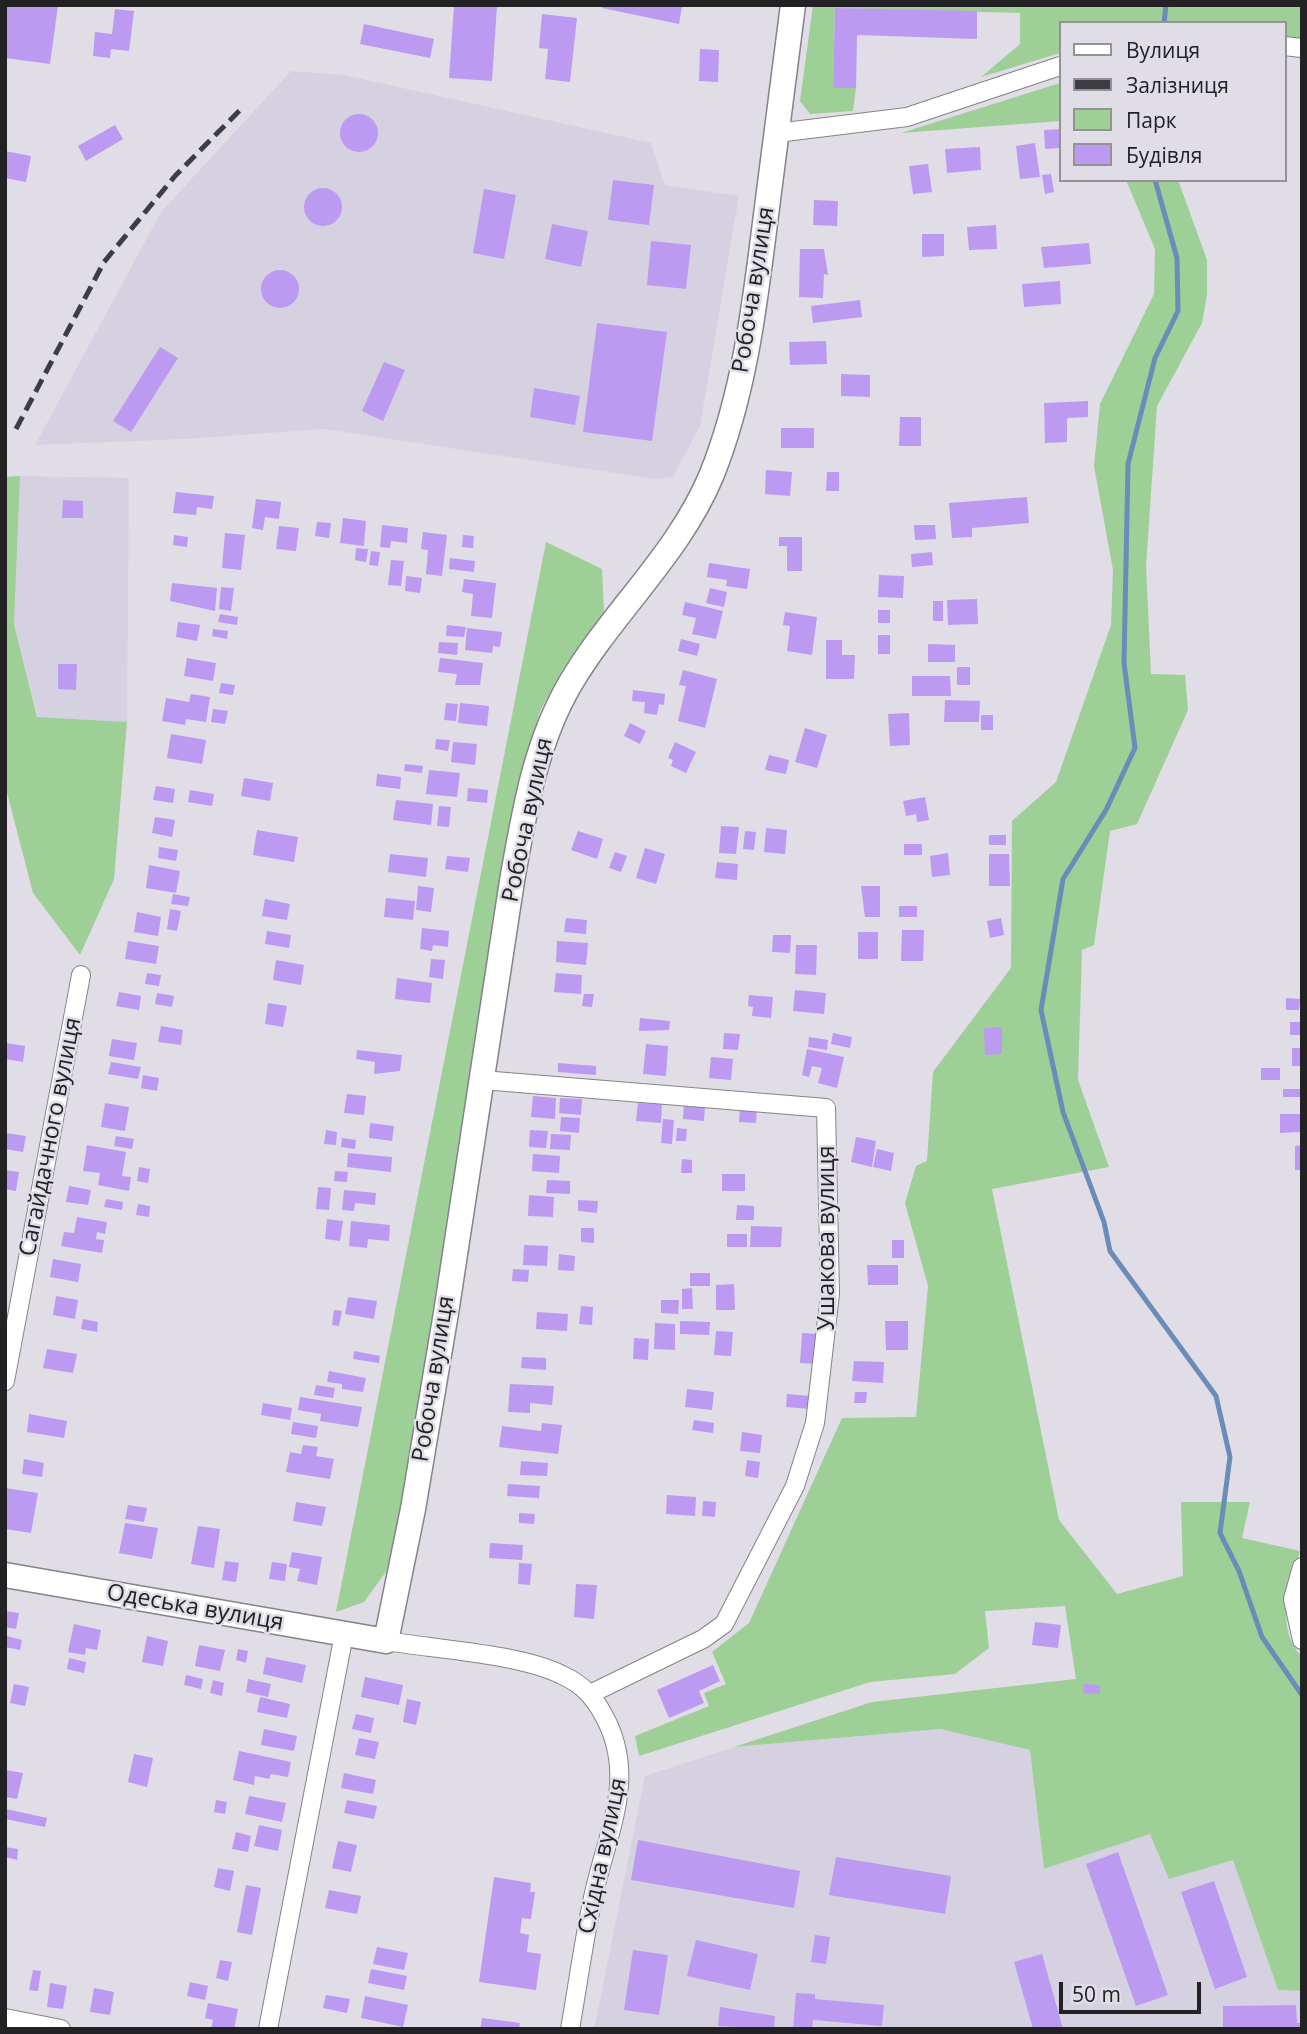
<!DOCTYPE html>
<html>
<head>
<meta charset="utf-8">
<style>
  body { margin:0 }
  #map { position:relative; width:1307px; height:2034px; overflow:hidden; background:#e0dde6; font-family:"Open Sans",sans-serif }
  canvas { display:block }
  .frame { position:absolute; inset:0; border:7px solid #222124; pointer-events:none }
  .legend { position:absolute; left:1059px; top:21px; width:228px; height:161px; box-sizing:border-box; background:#e0dde6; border:2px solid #949298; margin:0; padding:9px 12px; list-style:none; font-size:21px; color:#222124 }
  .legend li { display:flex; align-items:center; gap:14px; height:35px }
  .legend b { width:35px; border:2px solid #949298 }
  .scale { position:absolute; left:1059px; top:1982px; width:142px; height:32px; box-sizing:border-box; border:4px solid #222124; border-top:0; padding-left:9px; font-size:21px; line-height:24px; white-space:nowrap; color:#222124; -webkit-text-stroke:5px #e0dde6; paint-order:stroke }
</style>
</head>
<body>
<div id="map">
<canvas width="1307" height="2034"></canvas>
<div class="frame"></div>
<ul class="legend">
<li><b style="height:9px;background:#fff"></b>Вулиця</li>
<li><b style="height:9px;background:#3e3d41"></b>Залізниця</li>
<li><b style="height:19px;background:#9dcf96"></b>Парк</li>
<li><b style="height:19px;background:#bd9af1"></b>Будівля</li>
</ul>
<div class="scale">50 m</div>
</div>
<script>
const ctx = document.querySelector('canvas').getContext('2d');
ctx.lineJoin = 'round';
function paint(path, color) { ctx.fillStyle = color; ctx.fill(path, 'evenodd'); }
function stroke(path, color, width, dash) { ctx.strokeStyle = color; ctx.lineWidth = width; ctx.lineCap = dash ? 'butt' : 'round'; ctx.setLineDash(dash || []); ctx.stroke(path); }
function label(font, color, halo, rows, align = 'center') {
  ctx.font = font + ' "Open Sans",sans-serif'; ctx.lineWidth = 5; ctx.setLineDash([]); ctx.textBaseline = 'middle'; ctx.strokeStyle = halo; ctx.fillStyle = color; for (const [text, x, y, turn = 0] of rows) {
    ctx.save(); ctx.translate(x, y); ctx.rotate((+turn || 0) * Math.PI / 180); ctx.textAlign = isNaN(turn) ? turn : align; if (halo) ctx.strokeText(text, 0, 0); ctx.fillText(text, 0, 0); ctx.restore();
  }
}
paint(new Path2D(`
  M 291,71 L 344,75 L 651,143 L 665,185 L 739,196 L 700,426 L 673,477 L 655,479 L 324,429 L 185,439 L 35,445 L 161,212 Z
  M 20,476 L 129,478 L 127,722 L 38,717 L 14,624 Z
  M 940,1729 L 1030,1750 L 1044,1869 L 1150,1834 L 1233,1860 L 1278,1990 L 1302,1991 L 1302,2029 L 594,2029 L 645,1776 L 734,1747 Z`), '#d6d1e1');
paint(new Path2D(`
  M 813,5 L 1302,5 L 1302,39 L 1284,37 L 1284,23 L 1060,23 L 1060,53 L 981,77 L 1020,44 L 1020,13 L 835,8 L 833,88 L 856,88 L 853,111 L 810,114 L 800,101 Z
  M 1060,83 L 1060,121 L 901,133 Z
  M 1126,180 L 1178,180 L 1207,260 L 1207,295 L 1202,323 L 1157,406 L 1146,566 L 1151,674 L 1185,675 L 1188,710 L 1137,824 L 1110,831 L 1094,945 L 1082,950 L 1078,1080 L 1109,1167 L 992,1189 L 1059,1520 L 1117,1594 L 1183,1576 L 1181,1502 L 1250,1502 L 1242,1538 L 1300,1551 C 1290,1586 1274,1627 1302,1657 L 1302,1991 L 1278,1990 L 1233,1860 L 1169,1879 L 1150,1834 L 1044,1869 L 1030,1750 L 940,1729 L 734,1747 L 872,1702 L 1076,1679 L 1065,1606 L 985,1611 L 989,1648 L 955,1674 L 870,1682 L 639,1756 L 635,1736 L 709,1706 L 704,1693 L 726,1684 L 712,1652 L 749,1623 L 842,1418 L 916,1417 L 928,1286 L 905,1203 L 916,1166 L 927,1161 L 933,1072 L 1011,968 L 1012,821 L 1056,782 L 1111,625 L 1113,570 L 1094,466 L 1100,404 L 1154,294 L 1155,249 Z
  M 20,476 L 14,624 L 37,717 L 127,722 L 114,879 L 80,955 L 33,893 L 5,785 L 5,477 Z
  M 546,542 L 602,569 L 604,611 L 563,669 L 541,709 L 526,755 L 508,840 L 402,1533 L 388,1569 L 364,1602 L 336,1612 Z`), '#9dcf96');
stroke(new Path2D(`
  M 1164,23 L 1166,5
  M 1155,180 L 1177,258 L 1178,311 L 1155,358 L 1128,464 L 1124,663 L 1135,748 L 1106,810 L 1063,879 L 1041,1010 L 1063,1112 L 1104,1222 L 1110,1251 L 1216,1396 L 1230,1457 L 1220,1533 L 1239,1571 L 1262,1637 L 1302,1695`), '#6b8bb8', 5);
paint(new Path2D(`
  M 5,5 L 58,5 L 50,64 L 5,58 Z
  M 454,5 L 497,5 L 492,81 L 449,78 Z
  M 603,5 L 678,5 L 682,6 L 679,24 L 602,8 Z
  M 835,8 L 977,11 L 977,39 L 857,35 L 856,88 L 833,88 Z
  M 115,9 L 134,11 L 129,51 L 111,49 L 110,58 L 93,56 L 95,32 L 112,34 Z
  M 542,14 L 577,18 L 570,82 L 545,79 L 548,49 L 539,48 Z
  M 364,24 L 434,39 L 430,58 L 360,44 Z
  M 700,49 L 719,50 L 718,82 L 699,81 Z
  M340 133a19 19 0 1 1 38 0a19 19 0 1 1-38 0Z
  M 115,125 L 123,139 L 86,161 L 78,146 Z
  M 1060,129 L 1060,148 L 1045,149 L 1044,130 Z
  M 1035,143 L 1040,177 L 1020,179 L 1016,146 Z
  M 980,147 L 981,170 L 947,173 L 945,149 Z
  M 5,151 L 31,156 L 26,182 L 5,178 Z
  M 928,164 L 932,192 L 913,194 L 909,166 Z
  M 1051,174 L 1054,192 L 1045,194 L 1042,175 Z
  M 613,180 L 654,185 L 649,225 L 608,220 Z
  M304 207a19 19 0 1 1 38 0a19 19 0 1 1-38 0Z
  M 484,189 L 516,195 L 504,259 L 473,253 Z
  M 814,200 L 838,201 L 837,226 L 813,225 Z
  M 552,224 L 588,231 L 581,267 L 545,259 Z
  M 996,225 L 997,249 L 969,250 L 967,227 Z
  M 922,234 L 944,234 L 944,256 L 922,257 Z
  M 651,241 L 691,245 L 686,289 L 647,285 Z
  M 1089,243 L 1091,264 L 1044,268 L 1041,247 Z
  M 800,249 L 824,249 L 828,275 L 824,274 L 823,298 L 799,297 Z
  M261 289a19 19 0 1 1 38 0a19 19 0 1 1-38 0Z
  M 1060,281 L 1061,304 L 1024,307 L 1022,284 Z
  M 860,300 L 862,317 L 813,323 L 811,306 Z
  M 597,323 L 667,332 L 652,441 L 583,432 Z
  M 826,341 L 827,364 L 790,365 L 789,342 Z
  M 160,347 L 178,358 L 131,432 L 113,421 Z
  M 384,362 L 405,370 L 383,421 L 362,411 Z
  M 841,374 L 870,375 L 870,397 L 841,396 Z
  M 534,388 L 580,396 L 575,425 L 530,417 Z
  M 1088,401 L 1088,417 L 1067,418 L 1067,442 L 1045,443 L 1044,403 Z
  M 900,417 L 921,417 L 921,446 L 899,446 Z
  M 781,428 L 814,428 L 814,448 L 781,448 Z
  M 766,470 L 792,472 L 790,496 L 765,494 Z
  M 827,472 L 839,472 L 839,491 L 826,491 Z
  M 176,492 L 214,496 L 212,509 L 197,507 L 196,515 L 173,513 Z
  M 1027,497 L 1029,523 L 972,528 L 972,537 L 952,538 L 949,503 Z
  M 256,499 L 281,502 L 279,519 L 265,517 L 263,530 L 252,528 Z
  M 63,500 L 83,501 L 83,518 L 62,518 Z
  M 343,518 L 366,521 L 364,546 L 340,543 Z
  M 317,522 L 331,523 L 329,538 L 315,536 Z
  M 382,525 L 408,528 L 407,543 L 391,541 L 390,548 L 380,547 Z
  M 914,525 L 935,525 L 936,539 L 915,540 Z
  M 279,526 L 299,528 L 296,551 L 276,549 Z
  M 423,532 L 447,535 L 442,576 L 426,574 L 428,550 L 421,549 Z
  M 225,533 L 245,535 L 241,570 L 222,568 Z
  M 174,535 L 188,537 L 187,547 L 173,545 Z
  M 463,535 L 474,536 L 473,548 L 462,547 Z
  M 779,537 L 802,537 L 802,571 L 787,571 L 787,546 L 779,546 Z
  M 356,548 L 368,549 L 366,562 L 355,560 Z
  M 371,551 L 380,552 L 378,566 L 369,565 Z
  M 932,552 L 933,565 L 912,567 L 911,554 Z
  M 450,558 L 475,561 L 474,572 L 449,569 Z
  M 391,560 L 404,561 L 401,586 L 388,585 Z
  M 709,563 L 750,569 L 747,589 L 726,586 L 727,580 L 707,577 Z
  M 879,575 L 904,576 L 903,598 L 878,597 Z
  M 406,576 L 422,578 L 420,593 L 405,591 Z
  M 464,579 L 496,583 L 492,618 L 471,616 L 473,594 L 462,592 Z
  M 172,583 L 217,588 L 215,611 L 170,601 Z
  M 221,587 L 234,588 L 231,611 L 219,609 Z
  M 710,588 L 727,592 L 724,607 L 706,603 Z
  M 977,599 L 978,624 L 948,625 L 947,600 Z
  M 933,601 L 943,601 L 943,621 L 933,621 Z
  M 685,602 L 723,611 L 716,639 L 692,634 L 696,618 L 682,615 Z
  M 878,610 L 890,610 L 890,623 L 878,623 Z
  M 785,612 L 817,617 L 812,655 L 787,651 L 790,626 L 783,625 Z
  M 220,614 L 238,617 L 237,625 L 218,622 Z
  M 178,622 L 200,625 L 197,641 L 176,637 Z
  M 447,625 L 466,627 L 464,637 L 446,636 Z
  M 467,628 L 502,632 L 500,647 L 493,646 L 492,653 L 465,650 Z
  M 213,629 L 228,631 L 227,639 L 212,636 Z
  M 878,635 L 890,635 L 890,654 L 878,654 Z
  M 681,639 L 700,644 L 697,656 L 678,651 Z
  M 826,640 L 842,640 L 842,655 L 855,655 L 854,679 L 826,679 Z
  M 439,642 L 458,643 L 457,655 L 438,653 Z
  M 928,644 L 955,645 L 955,662 L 928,662 Z
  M 187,658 L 216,663 L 213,681 L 184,676 Z
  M 440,658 L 483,663 L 480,685 L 455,685 L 457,674 L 438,672 Z
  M 58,664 L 77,664 L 76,690 L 58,689 Z
  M 957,667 L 970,667 L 970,685 L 957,685 Z
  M 683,670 L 717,679 L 705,728 L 678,721 L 686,686 L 679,685 Z
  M 912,676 L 950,676 L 951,696 L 912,696 Z
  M 221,683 L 235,685 L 233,695 L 219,693 Z
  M 633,690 L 665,694 L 664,705 L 659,704 L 657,715 L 644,713 L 645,702 L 632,701 Z
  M 191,694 L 210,697 L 206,722 L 186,719 L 185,725 L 162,721 L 166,698 L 189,702 Z
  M 945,700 L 980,701 L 979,722 L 944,722 Z
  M 446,703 L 458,704 L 456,721 L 444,720 Z
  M 460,703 L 489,706 L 487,726 L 458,723 Z
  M 213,709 L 228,711 L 225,724 L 211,722 Z
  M 909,713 L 910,745 L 890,746 L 888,714 Z
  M 981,715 L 993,715 L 993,730 L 981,730 Z
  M 630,723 L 646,731 L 640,744 L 624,736 Z
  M 805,728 L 827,735 L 817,768 L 795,762 Z
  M 171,734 L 206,740 L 202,764 L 167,758 Z
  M 436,739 L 450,740 L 448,751 L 435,749 Z
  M 453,742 L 477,744 L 475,765 L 451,762 Z
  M 675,742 L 696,752 L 686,773 L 671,766 L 673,760 L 668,758 Z
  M 769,755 L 789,760 L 786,774 L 765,770 Z
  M 405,764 L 423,766 L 422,773 L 404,771 Z
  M 429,770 L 460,773 L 457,797 L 426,794 Z
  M 377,774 L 401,777 L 400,789 L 376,786 Z
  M 244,778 L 273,783 L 270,801 L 241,796 Z
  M 156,786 L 175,789 L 173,803 L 153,800 Z
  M 468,788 L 488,790 L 487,803 L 467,801 Z
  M 190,790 L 214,794 L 212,806 L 188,802 Z
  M 925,797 L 929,820 L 917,822 L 916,814 L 906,816 L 903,801 Z
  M 396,800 L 433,804 L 431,825 L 393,820 Z
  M 439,806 L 451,807 L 449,827 L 437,826 Z
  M 155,817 L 175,820 L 172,837 L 152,833 Z
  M 721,826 L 739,827 L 736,854 L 719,853 Z
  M 766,828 L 787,830 L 785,854 L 764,852 Z
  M 257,830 L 298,837 L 294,862 L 253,855 Z
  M 578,831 L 603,839 L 597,859 L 571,850 Z
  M 745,831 L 756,832 L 754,850 L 743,849 Z
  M 989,835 L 1006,835 L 1006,845 L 989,845 Z
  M 904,844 L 922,844 L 922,855 L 904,855 Z
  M 159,847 L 178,850 L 176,861 L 158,858 Z
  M 645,848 L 665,854 L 656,884 L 636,878 Z
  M 615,852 L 627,856 L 621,872 L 609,868 Z
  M 948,853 L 950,875 L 932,877 L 930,856 Z
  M 390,854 L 428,858 L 426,877 L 388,872 Z
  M 989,854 L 1009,854 L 1010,886 L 989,886 Z
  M 447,856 L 470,858 L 468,872 L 445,869 Z
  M 717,862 L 738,864 L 737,880 L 715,878 Z
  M 149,865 L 180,871 L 176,893 L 146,888 Z
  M 418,886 L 434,888 L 431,912 L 416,910 Z
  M 861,886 L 880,886 L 880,917 L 865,917 Z
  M 173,894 L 190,897 L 188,906 L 171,904 Z
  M 386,898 L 415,901 L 413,920 L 384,917 Z
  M 265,899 L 290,904 L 287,920 L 262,916 Z
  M 899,906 L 917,906 L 917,917 L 899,917 Z
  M 170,909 L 181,911 L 177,931 L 167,929 Z
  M 137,912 L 161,917 L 158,936 L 134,932 Z
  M 566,918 L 587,920 L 586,934 L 564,932 Z
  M 1001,918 L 1004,935 L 990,938 L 987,921 Z
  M 422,928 L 449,931 L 448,947 L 433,945 L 432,951 L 420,949 Z
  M 902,930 L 924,930 L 923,961 L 901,961 Z
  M 267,931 L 291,935 L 289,948 L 265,944 Z
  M 858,932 L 878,932 L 878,959 L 858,959 Z
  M 773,935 L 791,935 L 790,953 L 772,952 Z
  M 128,941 L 159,946 L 156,964 L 125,959 Z
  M 557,941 L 588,943 L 586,965 L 556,962 Z
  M 796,945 L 817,945 L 816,975 L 795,974 Z
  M 431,959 L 445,960 L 443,979 L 429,977 Z
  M 276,960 L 304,965 L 301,985 L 273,980 Z
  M 147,973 L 161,975 L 159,986 L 145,984 Z
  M 556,973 L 582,975 L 581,994 L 554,992 Z
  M 397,978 L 432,983 L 430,1003 L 395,999 Z
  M 795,990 L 826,993 L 824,1014 L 793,1011 Z
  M 119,992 L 141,996 L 139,1010 L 116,1006 Z
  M 157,993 L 174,996 L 172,1007 L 155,1004 Z
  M 584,994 L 594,994 L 592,1007 L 582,1006 Z
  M 749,995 L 773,997 L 771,1018 L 752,1016 L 753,1007 L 748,1006 Z
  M 1286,998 L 1300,999 L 1299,1010 L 1286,1010 Z
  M 268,1003 L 287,1006 L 283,1027 L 265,1024 Z
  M 640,1018 L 670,1021 L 669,1030 L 639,1031 Z
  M 1290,1022 L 1302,1022 L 1302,1035 L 1290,1035 Z
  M 161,1026 L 183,1030 L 181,1045 L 158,1042 Z
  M 1002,1027 L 1002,1054 L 985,1055 L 984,1028 Z
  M 724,1033 L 740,1034 L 738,1050 L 723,1049 Z
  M 833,1033 L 852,1037 L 850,1048 L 831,1044 Z
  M 809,1037 L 828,1040 L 827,1050 L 808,1047 Z
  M 112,1039 L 137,1043 L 134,1060 L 109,1056 Z
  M 6,1043 L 25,1046 L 23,1062 L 5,1059 Z
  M 646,1044 L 668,1046 L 666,1076 L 643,1074 Z
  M 1292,1048 L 1302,1048 L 1302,1066 L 1292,1066 Z
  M 807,1049 L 844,1057 L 837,1088 L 818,1083 L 822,1068 L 812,1066 L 809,1077 L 802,1075 Z
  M 357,1050 L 402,1055 L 400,1071 L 374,1074 L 375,1062 L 356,1059 Z
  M 711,1057 L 733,1059 L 731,1080 L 709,1078 Z
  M 111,1062 L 141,1067 L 138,1079 L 108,1074 Z
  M 558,1063 L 596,1066 L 596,1075 L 558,1072 Z
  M 1261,1068 L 1280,1068 L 1280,1080 L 1261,1080 Z
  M 143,1075 L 159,1078 L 157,1091 L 141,1088 Z
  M 1283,1089 L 1302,1089 L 1302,1097 L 1283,1097 Z
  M 347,1094 L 366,1096 L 364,1115 L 344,1113 Z
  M 533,1096 L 556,1098 L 555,1119 L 531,1117 Z
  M 560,1098 L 582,1099 L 581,1115 L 559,1113 Z
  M 105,1103 L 129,1107 L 125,1131 L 101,1127 Z
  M 638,1103 L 662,1104 L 661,1123 L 636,1121 Z
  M 684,1104 L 705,1106 L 704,1121 L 683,1119 Z
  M 740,1106 L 757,1107 L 756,1123 L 739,1122 Z
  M 1280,1114 L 1302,1114 L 1302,1132 L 1280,1133 Z
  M 561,1117 L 580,1118 L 579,1133 L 560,1131 Z
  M 663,1119 L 674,1120 L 672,1144 L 661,1143 Z
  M 370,1123 L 394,1126 L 392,1141 L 369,1138 Z
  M 677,1128 L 687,1129 L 686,1141 L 676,1141 Z
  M 326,1130 L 337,1132 L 336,1145 L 324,1144 Z
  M 530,1130 L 548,1131 L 546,1148 L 529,1147 Z
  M 6,1133 L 26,1136 L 23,1152 L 5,1149 Z
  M 551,1134 L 571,1135 L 570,1150 L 550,1149 Z
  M 116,1136 L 134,1139 L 132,1149 L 114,1146 Z
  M 856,1137 L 876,1141 L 872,1167 L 851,1162 Z
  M 342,1138 L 356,1140 L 355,1149 L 341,1147 Z
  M 87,1145 L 126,1152 L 122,1176 L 131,1177 L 129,1191 L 98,1185 L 100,1173 L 83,1171 Z
  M 1302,1145 L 1302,1170 L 1295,1170 L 1295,1146 Z
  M 877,1149 L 894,1153 L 891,1171 L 873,1167 Z
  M 348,1153 L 392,1157 L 391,1172 L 347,1167 Z
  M 533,1154 L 560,1156 L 559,1173 L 532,1171 Z
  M 682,1159 L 692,1160 L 692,1173 L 681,1173 Z
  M 139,1167 L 150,1169 L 148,1183 L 137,1181 Z
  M 5,1170 L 19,1172 L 16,1191 L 5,1189 Z
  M 335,1171 L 348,1172 L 347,1182 L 334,1181 Z
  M 722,1174 L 745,1174 L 745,1191 L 722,1191 Z
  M 547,1180 L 570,1181 L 570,1194 L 546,1193 Z
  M 69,1186 L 91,1190 L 88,1205 L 66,1202 Z
  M 318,1187 L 331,1188 L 329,1210 L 316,1209 Z
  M 344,1190 L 376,1193 L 375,1205 L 355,1203 L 354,1211 L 342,1210 Z
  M 529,1195 L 554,1197 L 553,1217 L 528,1216 Z
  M 106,1199 L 123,1202 L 122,1210 L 104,1207 Z
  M 578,1200 L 598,1201 L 597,1213 L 578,1211 Z
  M 138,1204 L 150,1206 L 149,1217 L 136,1215 Z
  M 737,1205 L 754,1206 L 754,1220 L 736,1220 Z
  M 77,1217 L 107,1222 L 105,1234 L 97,1232 L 96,1239 L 104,1240 L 102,1253 L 61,1246 L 64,1232 L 74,1233 Z
  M 327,1219 L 343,1221 L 340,1241 L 325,1239 Z
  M 351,1221 L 390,1225 L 389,1241 L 368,1239 L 367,1248 L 349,1246 Z
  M 751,1226 L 782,1227 L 781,1247 L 750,1247 Z
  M 581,1228 L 594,1228 L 594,1243 L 581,1242 Z
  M 727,1234 L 747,1234 L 747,1247 L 727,1247 Z
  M 892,1240 L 904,1240 L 904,1258 L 892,1258 Z
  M 524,1245 L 548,1246 L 547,1266 L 523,1265 Z
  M 559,1254 L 575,1256 L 574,1271 L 558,1270 Z
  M 53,1259 L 81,1264 L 78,1282 L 50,1277 Z
  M 867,1265 L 898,1265 L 898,1285 L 868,1285 Z
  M 513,1269 L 529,1270 L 528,1282 L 512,1281 Z
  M 690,1273 L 710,1273 L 710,1286 L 690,1286 Z
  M 734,1284 L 735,1310 L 716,1310 L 716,1285 Z
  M 692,1288 L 693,1309 L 682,1309 L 682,1289 Z
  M 56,1296 L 78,1300 L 75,1319 L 53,1315 Z
  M 348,1297 L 377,1301 L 374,1319 L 345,1314 Z
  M 661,1300 L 679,1300 L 678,1314 L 661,1313 Z
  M 581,1306 L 593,1307 L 592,1325 L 579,1324 Z
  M 334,1310 L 342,1311 L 339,1326 L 332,1325 Z
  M 537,1312 L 568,1314 L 567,1331 L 536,1329 Z
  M 83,1319 L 98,1322 L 97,1332 L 81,1329 Z
  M 680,1321 L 710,1322 L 709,1335 L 680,1334 Z
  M 885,1321 L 908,1321 L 908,1350 L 886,1350 Z
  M 655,1323 L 675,1324 L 675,1350 L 654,1349 Z
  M 716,1331 L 733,1332 L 731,1356 L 714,1355 Z
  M 802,1333 L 820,1334 L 818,1364 L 800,1363 Z
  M 634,1338 L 649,1339 L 648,1360 L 633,1359 Z
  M 47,1349 L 77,1354 L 73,1373 L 43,1368 Z
  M 354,1351 L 380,1356 L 379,1363 L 353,1359 Z
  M 522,1357 L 546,1358 L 546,1370 L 521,1368 Z
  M 854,1361 L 884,1362 L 883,1383 L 852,1381 Z
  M 329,1371 L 366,1378 L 363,1392 L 342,1389 L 342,1384 L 327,1382 Z
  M 510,1384 L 554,1386 L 552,1405 L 530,1403 L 530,1413 L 508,1412 Z
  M 316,1385 L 335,1388 L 333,1398 L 314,1395 Z
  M 687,1389 L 714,1392 L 712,1410 L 685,1407 Z
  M 855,1392 L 867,1392 L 866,1403 L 854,1403 Z
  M 787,1394 L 810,1396 L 810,1409 L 786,1407 Z
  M 300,1397 L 362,1407 L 358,1427 L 320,1421 L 321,1414 L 298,1410 Z
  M 263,1403 L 292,1408 L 290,1420 L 261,1415 Z
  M 29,1414 L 67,1421 L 64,1438 L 27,1432 Z
  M 694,1420 L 714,1423 L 713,1433 L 692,1430 Z
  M 293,1422 L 318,1426 L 316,1438 L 291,1434 Z
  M 542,1423 L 562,1425 L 558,1454 L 499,1447 L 502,1426 L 541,1431 Z
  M 742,1432 L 762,1435 L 760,1453 L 740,1451 Z
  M 303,1445 L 318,1447 L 316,1456 L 334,1459 L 330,1479 L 286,1472 L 290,1452 L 301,1454 Z
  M 24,1459 L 44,1463 L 42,1477 L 22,1474 Z
  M 747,1460 L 760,1462 L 758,1478 L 745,1476 Z
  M 521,1461 L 548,1463 L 547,1476 L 520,1475 Z
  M 508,1484 L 540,1486 L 539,1498 L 507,1496 Z
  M 5,1488 L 38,1493 L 31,1533 L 5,1529 Z
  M 667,1495 L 696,1497 L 695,1516 L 666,1514 Z
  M 703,1501 L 716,1502 L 715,1517 L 702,1516 Z
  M 296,1502 L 326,1507 L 322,1526 L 293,1521 Z
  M 128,1505 L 147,1508 L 144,1522 L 125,1519 Z
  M 519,1513 L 535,1514 L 534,1524 L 519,1523 Z
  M 125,1523 L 158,1528 L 152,1559 L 119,1553 Z
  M 198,1526 L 220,1529 L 214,1568 L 191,1564 Z
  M 490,1543 L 523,1545 L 522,1560 L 489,1558 Z
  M 292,1552 L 322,1557 L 317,1585 L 297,1581 L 300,1569 L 289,1567 Z
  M 225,1561 L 239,1563 L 236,1582 L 222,1580 Z
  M 272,1562 L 287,1564 L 285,1581 L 269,1579 Z
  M 519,1563 L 532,1564 L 530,1585 L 518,1584 Z
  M 576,1584 L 597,1585 L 594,1619 L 574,1617 Z
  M 5,1611 L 19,1613 L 16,1629 L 5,1627 Z
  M 1035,1622 L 1061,1625 L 1058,1648 L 1032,1645 Z
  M 74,1624 L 101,1630 L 97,1650 L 86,1648 L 85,1655 L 68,1652 Z
  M 7,1636 L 22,1640 L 20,1650 L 5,1647 Z
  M 147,1636 L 168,1641 L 163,1666 L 142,1662 Z
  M 199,1645 L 225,1650 L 220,1671 L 195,1666 Z
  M 238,1649 L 248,1651 L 246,1663 L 236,1660 Z
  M 266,1657 L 306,1665 L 302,1683 L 263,1674 Z
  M 69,1658 L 86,1662 L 84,1673 L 67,1669 Z
  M 713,1665 L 720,1681 L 699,1691 L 704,1703 L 669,1718 L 657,1690 Z
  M 186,1675 L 203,1679 L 201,1689 L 184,1685 Z
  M 365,1677 L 403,1685 L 399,1705 L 361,1697 Z
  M 248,1679 L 271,1684 L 268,1697 L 246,1692 Z
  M 213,1680 L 224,1683 L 222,1696 L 210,1693 Z
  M 14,1684 L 29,1687 L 25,1706 L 10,1703 Z
  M 1084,1684 L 1100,1685 L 1100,1694 L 1083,1693 Z
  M 260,1697 L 290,1704 L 287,1718 L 257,1712 Z
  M 407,1699 L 421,1702 L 416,1725 L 403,1722 Z
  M 356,1714 L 374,1718 L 371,1733 L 352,1729 Z
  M 264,1729 L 297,1736 L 294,1751 L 261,1745 Z
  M 359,1738 L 379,1742 L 375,1759 L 355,1755 Z
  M 239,1751 L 291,1762 L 288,1777 L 271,1774 L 269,1779 L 255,1776 L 254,1785 L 233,1780 Z
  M 134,1754 L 153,1758 L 147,1787 L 128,1782 Z
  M 5,1770 L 23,1773 L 17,1799 L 5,1797 Z
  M 344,1773 L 376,1780 L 373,1794 L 341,1788 Z
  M 249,1796 L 286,1803 L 282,1822 L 245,1814 Z
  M 216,1800 L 227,1802 L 225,1814 L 214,1812 Z
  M 347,1800 L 377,1806 L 374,1819 L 344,1813 Z
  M 6,1809 L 47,1818 L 45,1827 L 5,1819 Z
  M 259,1825 L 282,1830 L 278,1851 L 254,1846 Z
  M 236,1832 L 251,1836 L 248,1852 L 232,1849 Z
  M 638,1840 L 800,1871 L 794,1908 L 631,1880 Z
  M 338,1841 L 357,1845 L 351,1872 L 332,1868 Z
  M 5,1847 L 18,1849 L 17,1860 L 5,1857 Z
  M 1118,1852 L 1168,1995 L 1136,2006 L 1086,1864 Z
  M 836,1857 L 951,1876 L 945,1914 L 829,1895 Z
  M 218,1868 L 234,1871 L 230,1891 L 214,1887 Z
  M 494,1877 L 531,1883 L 530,1892 L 535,1892 L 531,1919 L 522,1918 L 520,1933 L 529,1935 L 527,1952 L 541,1954 L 536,1990 L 479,1982 Z
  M 1214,1881 L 1247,1977 L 1215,1989 L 1181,1892 Z
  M 246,1885 L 261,1888 L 252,1935 L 237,1932 Z
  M 329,1890 L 361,1896 L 357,1914 L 325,1908 Z
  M 815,1935 L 830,1937 L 826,1964 L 811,1962 Z
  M 696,1940 L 758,1954 L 750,1990 L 687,1976 Z
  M 377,1947 L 408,1953 L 404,1970 L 373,1964 Z
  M 633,1950 L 668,1955 L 659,2015 L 624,2010 Z
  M 1042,1954 L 1063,2029 L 1033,2029 L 1014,1962 Z
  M 220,1960 L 232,1962 L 228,1981 L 216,1978 Z
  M 371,1969 L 407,1976 L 404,1990 L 368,1983 Z
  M 33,1970 L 41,1971 L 38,1991 L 29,1990 Z
  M 190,1982 L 208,1986 L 205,2000 L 187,1996 Z
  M 50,1983 L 67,1986 L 63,2009 L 47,2007 Z
  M 94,1988 L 114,1992 L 110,2015 L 90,2012 Z
  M 796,1993 L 815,1994 L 815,1999 L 884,2005 L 882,2026 L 813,2020 L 812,2029 L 793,2029 Z
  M 326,1995 L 350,1999 L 347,2013 L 323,2008 Z
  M 365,1996 L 408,2005 L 403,2027 L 361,2018 Z
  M 208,2003 L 238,2009 L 234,2029 L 211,2029 L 213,2020 L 205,2018 Z
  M 1296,2005 L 1297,2023 L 1302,2023 L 1302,2029 L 1223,2029 L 1223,2006 Z
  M 720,2007 L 775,2016 L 774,2029 L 718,2026 Z
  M 482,2018 L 520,2023 L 519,2029 L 480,2029 Z`), '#bd9af1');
const street = new Path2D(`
  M 1284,46 L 1302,48
  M 777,133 L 907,117 L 1060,66
  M 482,1080 L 826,1108 L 830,1294 L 815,1423 L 795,1486 L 724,1624 L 703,1639 L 590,1694
  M 5,1381 L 81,975
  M 1302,1567 L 1293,1599 L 1302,1640
  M 386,1641 C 434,1649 521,1654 562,1675 C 582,1684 593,1696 603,1714 C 638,1776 608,1830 594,1893 C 584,1938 578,1984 570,2029
  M 5,2018 L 61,2029
  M 268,2029 L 344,1634`);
const secondary = new Path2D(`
  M 5,1575 L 386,1641 L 413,1509 L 446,1313 L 512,881 C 524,813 535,744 570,684 C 613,611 679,554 712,474 C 745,391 755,303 766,215 C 775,145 784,75 793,5`);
stroke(street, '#85828a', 20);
stroke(secondary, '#85828a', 27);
stroke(street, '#fff', 18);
stroke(secondary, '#fff', 24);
stroke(new Path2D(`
  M 16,429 L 104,262 L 175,176 L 242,108`), '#3e3d41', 5, [14, 7]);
label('23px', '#222124', '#e0dde6', [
  ["Робоча вулиця",754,290,-81],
  ["Робоча вулиця",528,820,-78],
  ["Сагайдачного вулиця",51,1137,-79],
  ["Ушакова вулиця",827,1238,-90],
  ["Робоча вулиця",434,1379,-81],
  ["Одеська вулиця",195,1608,10],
  ["Східна вулиця",603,1856,-78]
]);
</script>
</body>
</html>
